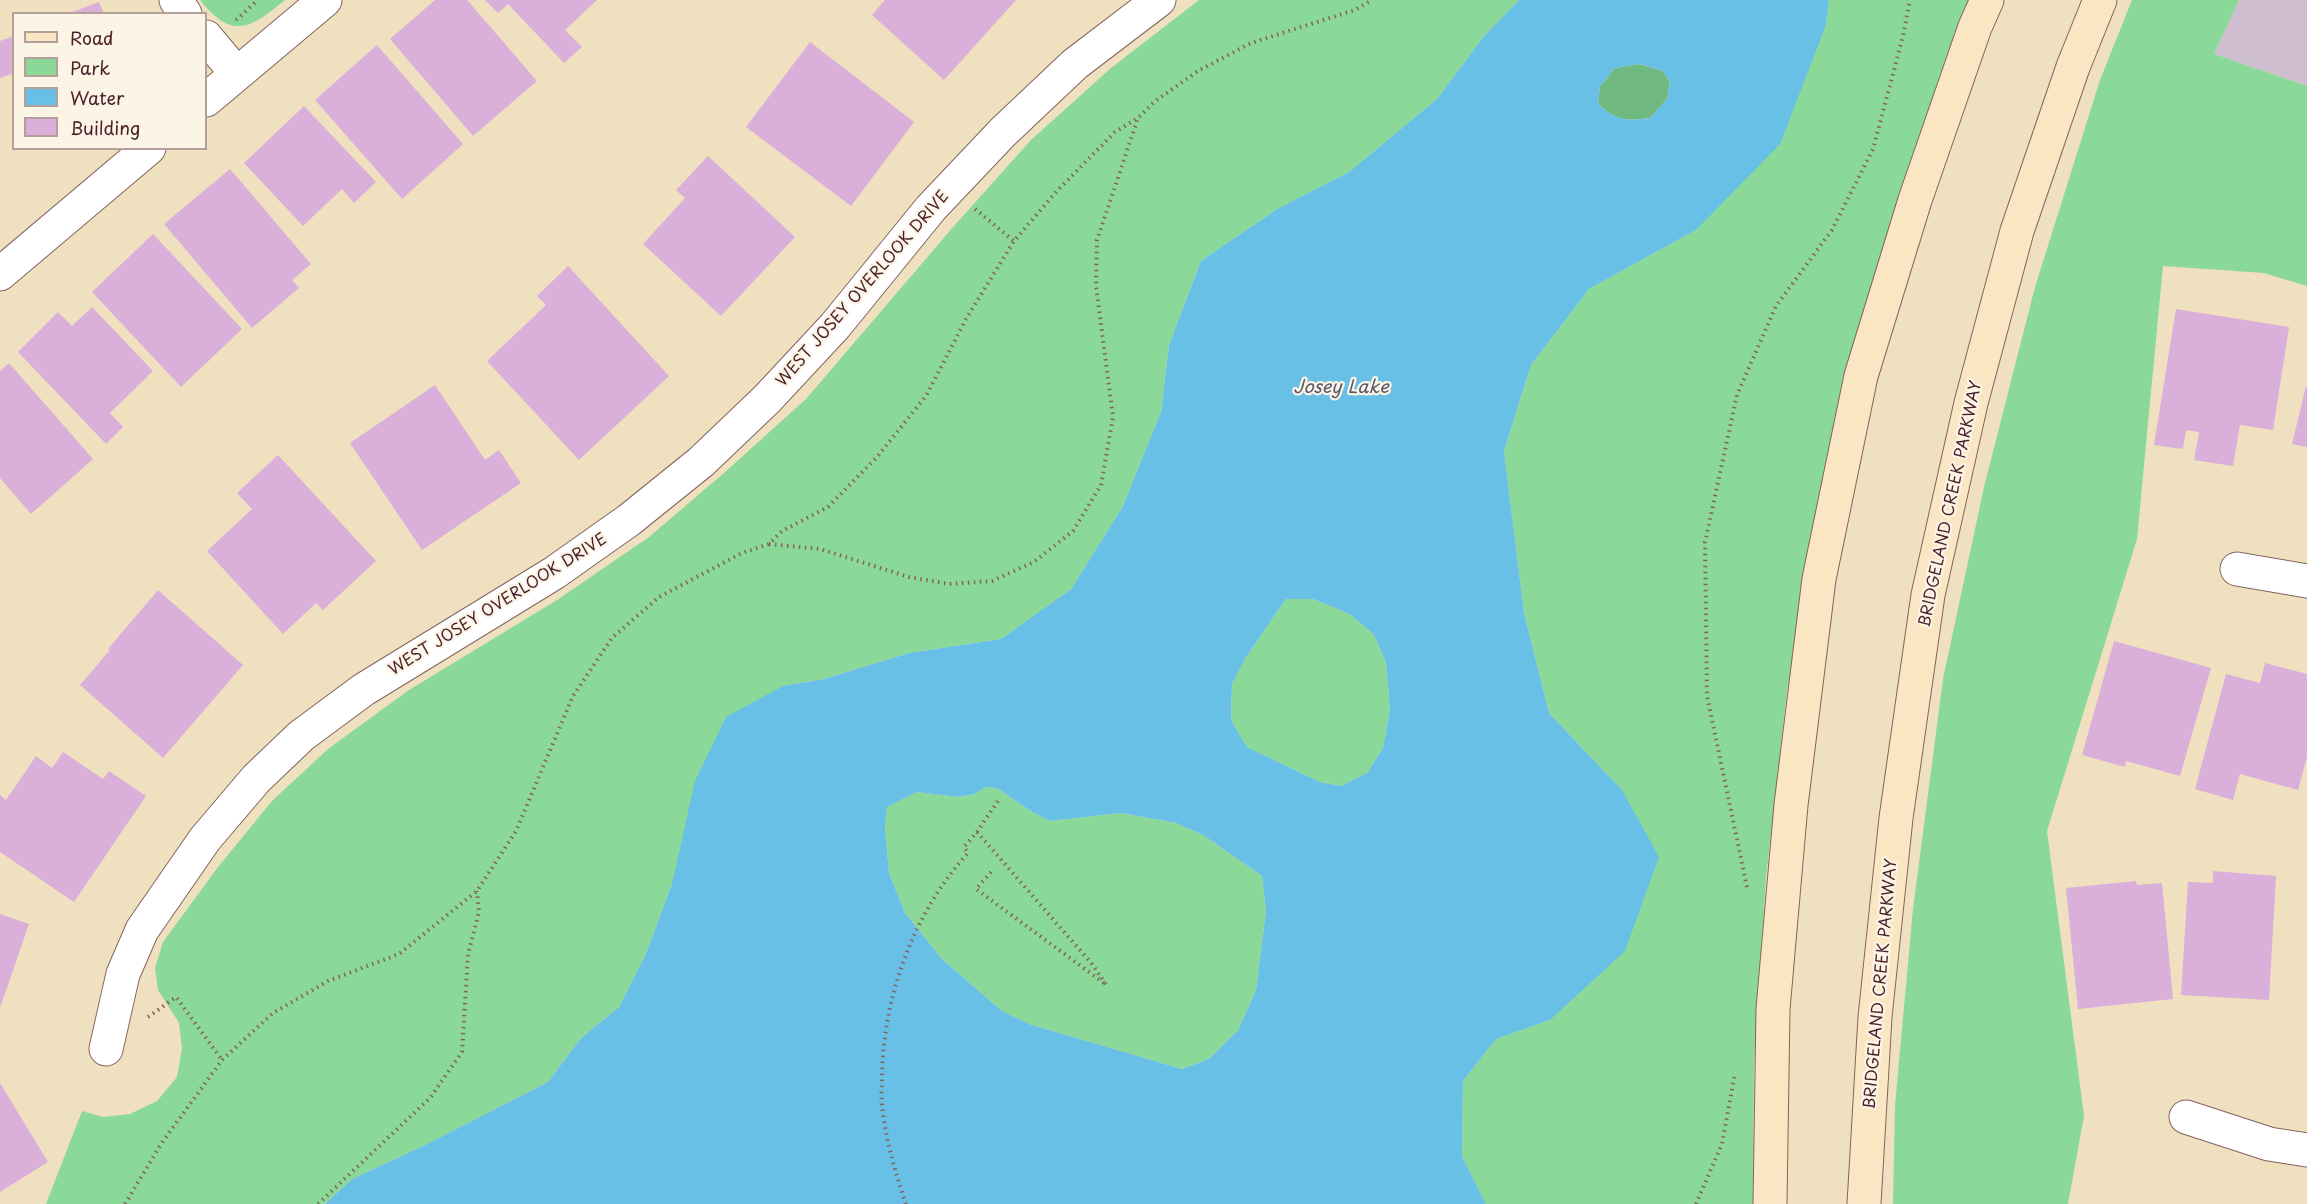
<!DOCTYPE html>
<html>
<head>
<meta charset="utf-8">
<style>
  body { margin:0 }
  #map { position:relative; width:2307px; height:1204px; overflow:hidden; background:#efe0bf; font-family:"Playpen Sans",sans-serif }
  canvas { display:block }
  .legend { position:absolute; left:12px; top:12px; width:195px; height:138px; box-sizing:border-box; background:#fcf5e5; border:2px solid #b59f9b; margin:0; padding:8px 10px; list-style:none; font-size:18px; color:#4a1f2b }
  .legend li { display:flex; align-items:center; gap:12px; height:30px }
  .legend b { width:30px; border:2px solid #b59f9b }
</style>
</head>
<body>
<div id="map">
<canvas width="2307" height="1204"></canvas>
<ul class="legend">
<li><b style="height:8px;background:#fbe6c4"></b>Road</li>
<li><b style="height:16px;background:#8bd998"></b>Park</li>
<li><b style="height:16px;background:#69c0e6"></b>Water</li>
<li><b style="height:16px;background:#daafda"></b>Building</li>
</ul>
</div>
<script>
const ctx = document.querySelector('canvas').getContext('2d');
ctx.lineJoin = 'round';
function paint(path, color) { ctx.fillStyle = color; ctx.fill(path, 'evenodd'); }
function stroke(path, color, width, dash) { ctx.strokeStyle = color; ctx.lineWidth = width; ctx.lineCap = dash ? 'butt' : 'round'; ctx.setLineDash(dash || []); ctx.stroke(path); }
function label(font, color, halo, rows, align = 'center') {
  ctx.font = font + ' "Playpen Sans",sans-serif'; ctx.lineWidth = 4.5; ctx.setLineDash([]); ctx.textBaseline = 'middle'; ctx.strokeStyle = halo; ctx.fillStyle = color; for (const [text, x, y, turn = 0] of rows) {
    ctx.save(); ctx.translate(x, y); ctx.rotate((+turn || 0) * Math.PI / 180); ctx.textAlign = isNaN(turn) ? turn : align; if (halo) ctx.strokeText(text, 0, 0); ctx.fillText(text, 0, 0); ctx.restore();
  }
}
paint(new Path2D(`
  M 2239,0 L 2307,0 L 2307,86 L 2214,54 Z`), '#cfbdd0');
paint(new Path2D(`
  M 200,0 L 285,0 C 250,29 232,40 200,0 Z
  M 1199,0 L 1519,0 L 1484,36 L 1437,99 L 1349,172 L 1277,209 L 1201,261 L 1169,345 L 1161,412 L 1122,508 L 1071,589 L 1001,639 L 909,653 L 824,679 L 783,686 L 672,884 L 645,956 L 619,1007 L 581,1038 L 548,1082 L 423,1146 L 352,1179 L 325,1204 L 46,1204 L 82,1111 L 103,1117 L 130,1114 L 157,1101 L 177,1077 L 182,1048 L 179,1023 L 158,990 L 155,968 L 163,942 L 218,867 L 272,801 L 328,749 L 409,690 L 557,600 L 649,537 L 724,473 L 806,399 L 954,226 L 1031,140 L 1111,68 Z
  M 1829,0 L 1973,0 L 1820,521 L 1787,690 L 1766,878 L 1754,1063 L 1753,1204 L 1486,1204 L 1462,1156 L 1463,1081 L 1496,1039 L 1550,1020 L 1622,790 L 1549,713 L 1524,613 L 1504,451 L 1531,365 L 1589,289 L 1696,230 L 1826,25 Z
  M 2132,0 L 2239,0 L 2214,54 L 2307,86 L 2307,286 L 2264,273 L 2163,266 L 2137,539 L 2047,831 L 2084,1116 L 2068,1204 L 1893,1204 L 1895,1105 L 1913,909 L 1943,679 L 1984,487 L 2035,287 L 2100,80 Z
  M 1286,599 L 1313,599 L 1350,614 L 1374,635 L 1386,662 L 1390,710 L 1383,748 L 1367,773 L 1341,786 L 1320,782 L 1247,747 L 1231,720 L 1232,684 L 1246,657 Z
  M 986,787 L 997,788 L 1032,812 L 1050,821 L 1121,813 L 1176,823 L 1203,835 L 1262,876 L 1266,911 L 1256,990 L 1238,1030 L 1209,1059 L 1182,1069 L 1029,1024 L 1002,1011 L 942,959 L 905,913 L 889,873 L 885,828 L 887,807 L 917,792 L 958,797 L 975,794 Z`), '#8bd998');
paint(new Path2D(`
  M 1639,64 L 1663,71 L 1670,82 L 1667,99 L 1650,118 C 1626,121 1616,121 1598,104 L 1600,86 L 1615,68 Z`), '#70b980');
paint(new Path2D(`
  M 1519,0 L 1829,0 L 1826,25 L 1780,144 L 1696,230 L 1589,289 L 1531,365 L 1504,451 L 1524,613 L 1549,713 L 1622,790 L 1659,857 L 1625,951 L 1550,1020 L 1496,1039 L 1463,1081 L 1462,1156 L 1486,1204 L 325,1204 L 352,1179 L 423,1146 L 548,1082 L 581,1038 L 619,1007 L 645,956 L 672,884 L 695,781 L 726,717 L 783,686 L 824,679 L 909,653 L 1001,639 L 1071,589 L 1122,508 L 1161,412 L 1169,345 L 1201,261 L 1277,209 L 1349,172 L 1437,99 L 1484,36 ZM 1639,64 L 1663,71 L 1670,82 L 1667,99 L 1650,118 C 1626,121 1616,121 1598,104 L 1600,86 L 1615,68 ZM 1286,599 L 1313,599 L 1350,614 L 1374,635 L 1386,662 L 1390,710 L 1383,748 L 1367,773 L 1341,786 L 1320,782 L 1247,747 L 1231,720 L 1232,684 L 1246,657 ZM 986,787 L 997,788 L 1032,812 L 1050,821 L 1121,813 L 1176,823 L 1203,835 L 1262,876 L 1266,911 L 1256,990 L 1238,1030 L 1209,1059 L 1182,1069 L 1029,1024 L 1002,1011 L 942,959 L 905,913 L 889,873 L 885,828 L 887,807 L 917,792 L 958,797 L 975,794 Z`), '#69c0e6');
paint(new Path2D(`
  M 435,0 L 467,0 L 537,81 L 473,136 L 390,39 Z
  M 485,0 L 597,0 L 565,30 L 582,47 L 564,63 L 508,4 L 498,13 Z
  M 885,0 L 1016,0 L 944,80 L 872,15 Z
  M 99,2 L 104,14 L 70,14 L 70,13 Z
  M 14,36 L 14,73 L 0,78 L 0,41 Z
  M 810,42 L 914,122 L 851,206 L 746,127 Z
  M 377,45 L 463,144 L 402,199 L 315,100 Z
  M 304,106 L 376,182 L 354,203 L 342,189 L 303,226 L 244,163 Z
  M 708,156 L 795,237 L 721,316 L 643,244 L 685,198 L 676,190 Z
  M 230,169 L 311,264 L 292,280 L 299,288 L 252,328 L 164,224 Z
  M 153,234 L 242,329 L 181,387 L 92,292 Z
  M 568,266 L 669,376 L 579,460 L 487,361 L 546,305 L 537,296 Z
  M 92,307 L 153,371 L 110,413 L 123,427 L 106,444 L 18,352 L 58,312 L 72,326 Z
  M 2176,309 L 2289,327 L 2273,430 L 2240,425 L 2233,466 L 2194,460 L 2199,432 L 2186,430 L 2183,449 L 2154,445 Z
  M 9,363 L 93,459 L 31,514 L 0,478 L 0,371 Z
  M 435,385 L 485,460 L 499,450 L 521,483 L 422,550 L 350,443 Z
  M 2306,386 L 2307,386 L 2307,447 L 2292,444 Z
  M 278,455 L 376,561 L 323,610 L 316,603 L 283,634 L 207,551 L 252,509 L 237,493 Z
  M 158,590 L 243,665 L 163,758 L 80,685 L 110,650 L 108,649 Z
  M 2114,641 L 2211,668 L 2180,776 L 2126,761 L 2125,767 L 2082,755 Z
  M 2265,663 L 2307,674 L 2307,757 L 2298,790 L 2240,774 L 2233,800 L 2195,789 L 2226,674 L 2260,683 Z
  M 63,752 L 103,779 L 109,771 L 146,796 L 74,902 L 0,852 L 0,795 L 6,800 L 36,756 L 52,768 Z
  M 2213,871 L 2276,876 L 2269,1000 L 2181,995 L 2188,882 L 2213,883 Z
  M 2136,881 L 2137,885 L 2162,883 L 2173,999 L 2078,1009 L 2066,888 Z
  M 0,914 L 29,924 L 0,1008 Z
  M 0,1083 L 48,1162 L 0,1192 Z`), '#daafda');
const minor = new Path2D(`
  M 176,0 L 185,14
  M 206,37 L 237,74
  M 206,100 L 325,0
  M 0,274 L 149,148
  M 2237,569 L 2307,581
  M 106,1049 L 123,974 L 142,930 L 205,839 L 256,779 L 301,736 L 363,690 L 554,573 L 629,520 L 701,462 L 767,399 L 835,326 L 931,208 L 1003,132 L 1075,64 L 1159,0
  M 2186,1117 L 2269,1144 L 2307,1150`);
const secondary = new Path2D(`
  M 1770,1204 L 1773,1009 L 1791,805 L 1819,579 L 1861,376 L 1915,200 L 1975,27 L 1987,0
  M 1864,1204 L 1875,1017 L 1896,818 L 1928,595 L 1971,403 L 2017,231 L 2073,67 L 2100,0`);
stroke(minor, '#84635f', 35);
stroke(secondary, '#84635f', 35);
stroke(new Path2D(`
  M 236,20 L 258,0
  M 975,209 L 1014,241
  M 769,544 L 820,549 L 909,577 L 949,584 L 992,581 L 1034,562 L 1073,531 L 1101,485 L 1113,417 L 1096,286 L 1097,240 L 1138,118
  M 977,832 L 1092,964 L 1107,986
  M 991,872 L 976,889 L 1104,983
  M 1747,887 L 1707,696 L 1705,542 L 1737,395 L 1776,306 L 1832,230 L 1873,149 L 1903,36 L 1910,0
  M 148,1017 L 176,997 L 222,1060
  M 125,1204 L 161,1144 L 222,1060 L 273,1013 L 328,981 L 399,954 L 477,891 L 516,831 L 573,696 L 612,638 L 659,597 L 742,553 L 769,544 L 782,531 L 828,507 L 877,457 L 926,396 L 966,319 L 1014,241 L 1057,191 L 1115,132 L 1138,118 L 1154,102 L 1198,71 L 1251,43 L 1355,10 L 1372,0
  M 318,1204 L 430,1098 L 462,1052 L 468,954 L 479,912 L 477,891
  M 906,1204 C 895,1172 886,1140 882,1106 C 881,1096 882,1085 882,1074 C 884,995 914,912 968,853 L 964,847 L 977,832 L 1000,798
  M 1696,1204 L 1722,1144 L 1735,1073`), '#84635f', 4, [1.5, 4.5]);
stroke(minor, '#fff', 33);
stroke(secondary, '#fbe6c4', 33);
label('16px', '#4a1f2b', '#fcf5e5', [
  ["WEST JOSEY OVERLOOK DRIVE",863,289,-49],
  ["BRIDGELAND CREEK PARKWAY",1951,504,-78],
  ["WEST JOSEY OVERLOOK DRIVE",498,605,-32],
  ["BRIDGELAND CREEK PARKWAY",1881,984,-85]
]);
label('italic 18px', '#55576c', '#fcf5e5', [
  ["Josey Lake",1341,388]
]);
</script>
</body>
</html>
